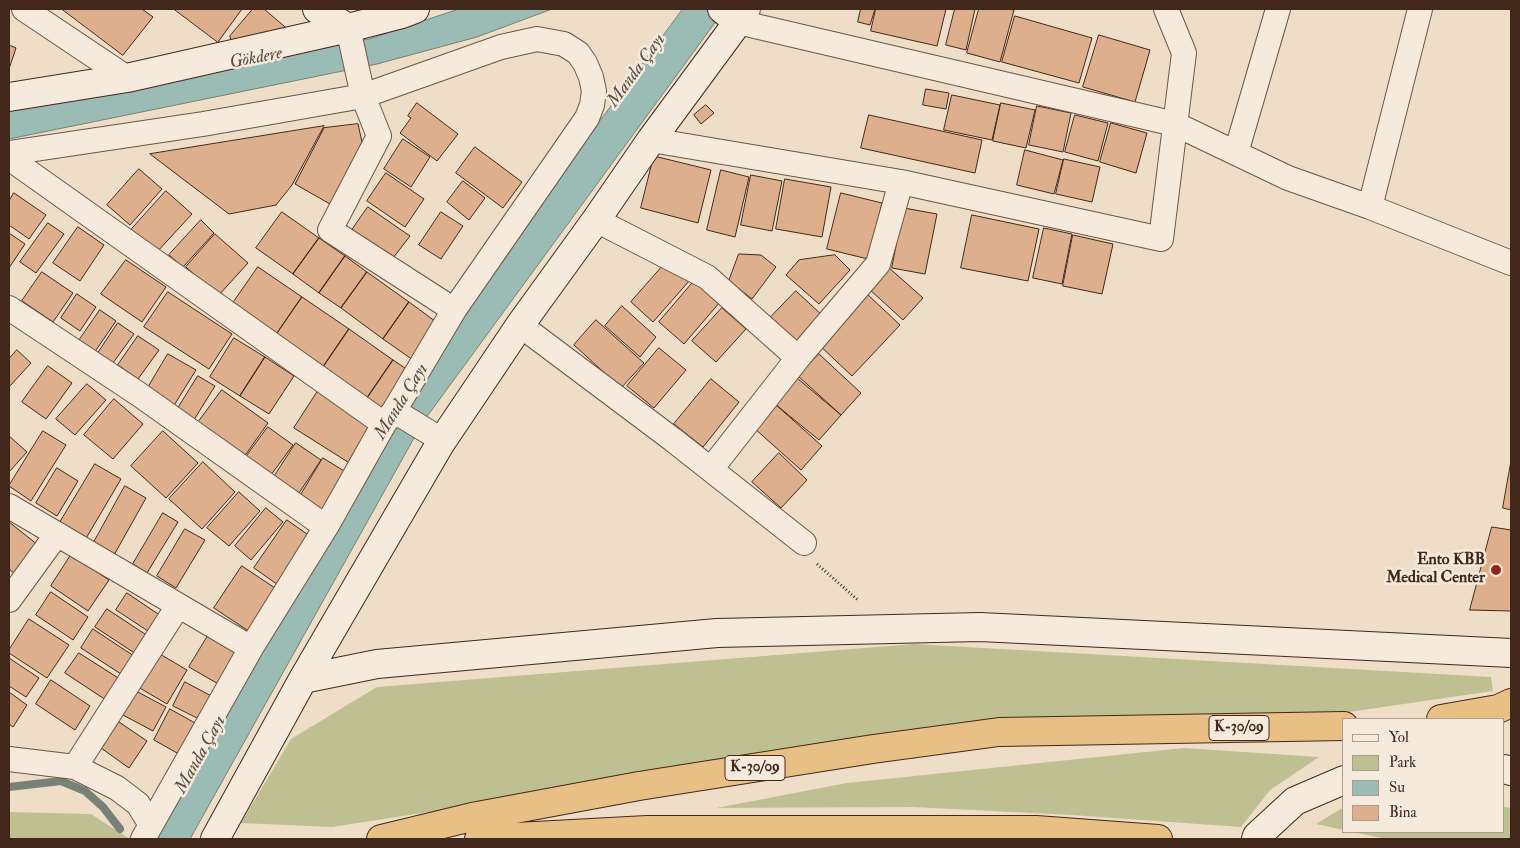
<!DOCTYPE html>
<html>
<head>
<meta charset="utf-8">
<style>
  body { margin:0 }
  #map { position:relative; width:1520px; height:848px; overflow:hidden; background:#efdec7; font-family:"IM FELL Double Pica",serif }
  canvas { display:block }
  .frame { position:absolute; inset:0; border:10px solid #42281a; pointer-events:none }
  .legend { position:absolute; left:1342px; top:718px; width:162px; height:115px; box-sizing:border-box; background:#f5eadb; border:1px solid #ad9c8e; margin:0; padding:6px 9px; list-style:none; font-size:15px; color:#42281a }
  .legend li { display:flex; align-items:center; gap:10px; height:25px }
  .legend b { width:25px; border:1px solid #ad9c8e }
</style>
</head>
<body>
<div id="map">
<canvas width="1520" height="848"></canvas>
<div class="frame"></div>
<ul class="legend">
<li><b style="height:6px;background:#f5eadb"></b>Yol</li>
<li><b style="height:14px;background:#bec092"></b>Park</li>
<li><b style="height:14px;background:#9abcb5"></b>Su</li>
<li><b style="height:14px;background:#deaf8d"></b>Bina</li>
</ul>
</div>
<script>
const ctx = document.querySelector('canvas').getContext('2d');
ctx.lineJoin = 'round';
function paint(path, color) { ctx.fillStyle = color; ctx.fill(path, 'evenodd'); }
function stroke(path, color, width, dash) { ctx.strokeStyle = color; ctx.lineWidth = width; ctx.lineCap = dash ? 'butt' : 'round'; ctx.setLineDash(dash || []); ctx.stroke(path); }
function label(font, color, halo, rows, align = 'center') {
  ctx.font = font + ' "IM FELL Double Pica",serif'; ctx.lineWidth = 5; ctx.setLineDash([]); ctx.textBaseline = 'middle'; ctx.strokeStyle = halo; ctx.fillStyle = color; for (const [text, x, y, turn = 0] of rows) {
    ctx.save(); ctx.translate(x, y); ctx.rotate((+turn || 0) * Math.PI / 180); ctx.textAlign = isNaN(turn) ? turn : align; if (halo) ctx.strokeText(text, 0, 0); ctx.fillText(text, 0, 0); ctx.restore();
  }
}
paint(new Path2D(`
  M 914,644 L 1491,677 L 1493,691 L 1342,713 L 1193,718 L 481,804 L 332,827 L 241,823 L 291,739 L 377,687 Z
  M 1184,748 L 1319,757 L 1270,790 L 1241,827 L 1071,815 L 912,807 L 716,808 L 847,783 Z
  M 1344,807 L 1344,830 L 1316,824 Z
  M 1504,807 L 1511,808 L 1511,839 L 1387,839 L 1352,832 L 1504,832 Z
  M 9,812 L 91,814 L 130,839 L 9,839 Z`), '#bec092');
const water = new Path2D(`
  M 459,9 L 552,9 L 477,37 L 377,64 L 9,139 L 9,106 L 369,39 Z
  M 683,9 L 725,9 L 423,422 L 190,839 L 152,839 L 457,314 Z`);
paint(water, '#9abcb5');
stroke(water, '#778177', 1);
stroke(new Path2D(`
  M 9,787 L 61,781 L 85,791 L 103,807 L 120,829`), '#778177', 8);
const building = new Path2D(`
  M 62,9 L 142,9 L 153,17 L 123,55 Z
  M 174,9 L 242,9 L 218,42 Z
  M 253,9 L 264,9 L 291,32 L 234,57 L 230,36 Z
  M 861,9 L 875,9 L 870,25 L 858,22 Z
  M 876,9 L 946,9 L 937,46 L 871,31 Z
  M 955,9 L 975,9 L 966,50 L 946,45 Z
  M 979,9 L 1008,9 L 1014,10 L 1000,62 L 967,53 Z
  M 1015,16 L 1092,38 L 1079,83 L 1002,62 Z
  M 1099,35 L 1150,50 L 1135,102 L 1083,87 Z
  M 9,45 L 16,48 L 9,69 Z
  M 926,89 L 949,93 L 946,109 L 923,105 Z
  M 952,95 L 1000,105 L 992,140 L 944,130 Z
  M 417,103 L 458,134 L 437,161 L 400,133 L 411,118 L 408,116 Z
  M 1001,103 L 1035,110 L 1026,148 L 993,141 Z
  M 706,105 L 714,113 L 701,124 L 694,115 Z
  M 1037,106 L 1071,113 L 1063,152 L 1029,145 Z
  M 869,115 L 982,140 L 975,173 L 861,148 Z
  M 1075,115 L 1108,123 L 1098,161 L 1065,152 Z
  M 1111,123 L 1147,133 L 1136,173 L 1100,162 Z
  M 358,124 L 364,151 L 330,204 L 295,184 L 324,128 Z
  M 324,126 L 292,185 L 276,205 L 229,214 L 150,154 Z
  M 403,139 L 430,157 L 411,187 L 384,169 Z
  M 475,147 L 522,182 L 503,208 L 456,173 Z
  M 1025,150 L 1063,160 L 1054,194 L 1017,185 Z
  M 654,156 L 711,170 L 698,223 L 641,208 Z
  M 1064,159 L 1100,167 L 1092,202 L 1056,194 Z
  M 139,169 L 162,189 L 130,225 L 107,205 Z
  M 721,170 L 749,177 L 735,237 L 707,230 Z
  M 386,173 L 424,199 L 405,227 L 367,201 Z
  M 751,175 L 782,181 L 772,231 L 741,225 Z
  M 785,179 L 831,187 L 822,237 L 776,229 Z
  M 463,181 L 485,198 L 469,220 L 447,202 Z
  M 166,191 L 192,214 L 155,254 L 130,231 Z
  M 14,193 L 46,215 L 29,239 L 9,225 L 9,201 Z
  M 841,193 L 882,203 L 868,259 L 827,249 Z
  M 368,207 L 410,236 L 393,258 L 352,230 Z
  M 904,208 L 937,214 L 925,274 L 892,268 Z
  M 282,212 L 319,238 L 293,274 L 256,248 Z
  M 441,212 L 463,226 L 441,259 L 419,245 Z
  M 972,215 L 1039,229 L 1028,281 L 961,268 Z
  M 201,220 L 214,233 L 183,267 L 169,255 Z
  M 48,223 L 64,234 L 36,273 L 20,262 Z
  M 78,227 L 104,245 L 80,281 L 53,263 Z
  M 1044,228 L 1072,234 L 1062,284 L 1033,278 Z
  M 9,233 L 25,244 L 9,268 Z
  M 215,234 L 248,263 L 218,296 L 186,267 Z
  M 1073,235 L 1113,244 L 1102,294 L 1063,286 Z
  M 319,238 L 345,256 L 319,293 L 293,274 Z
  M 739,254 L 761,255 L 776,267 L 752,299 L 729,281 Z
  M 835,255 L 850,270 L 819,304 L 786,275 L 799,260 Z
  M 345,256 L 367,272 L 341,308 L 319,293 Z
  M 126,260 L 166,287 L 142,322 L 101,294 Z
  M 668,260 L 690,280 L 653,322 L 631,302 Z
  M 887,266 L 923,298 L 903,320 L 868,288 Z
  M 258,267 L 302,297 L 275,336 L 231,306 Z
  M 42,272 L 73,293 L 53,322 L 22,301 Z
  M 367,272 L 409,302 L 383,339 L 341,308 Z
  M 695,280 L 720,302 L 684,344 L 659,322 Z
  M 796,291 L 823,316 L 797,343 L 771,317 Z
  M 168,292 L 232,334 L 209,369 L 144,327 Z
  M 866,293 L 900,325 L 852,376 L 817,343 Z
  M 77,294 L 96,307 L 80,331 L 61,318 Z
  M 302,297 L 349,329 L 321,370 L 274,338 Z
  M 409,302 L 439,324 L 413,360 L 383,339 Z
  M 622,306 L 656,337 L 640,357 L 605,326 Z
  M 722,308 L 746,329 L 716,362 L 692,341 Z
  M 100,310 L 116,321 L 94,353 L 78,342 Z
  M 596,320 L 644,363 L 621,388 L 574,345 Z
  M 118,323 L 134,334 L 113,363 L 98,353 Z
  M 349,329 L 393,360 L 365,401 L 321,370 Z
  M 138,336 L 159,350 L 138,379 L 118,365 Z
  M 234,338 L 265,357 L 240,396 L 210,377 Z
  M 659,348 L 686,370 L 654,408 L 627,386 Z
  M 17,350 L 31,363 L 9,387 L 9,359 Z
  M 168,354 L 196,370 L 173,407 L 146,391 Z
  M 819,354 L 861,393 L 841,415 L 798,376 Z
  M 265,357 L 294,376 L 269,414 L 240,396 Z
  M 393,360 L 414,374 L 387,415 L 365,401 Z
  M 48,366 L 72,383 L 46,419 L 22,402 Z
  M 198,376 L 215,386 L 192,423 L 175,413 Z
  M 797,378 L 841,415 L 819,440 L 775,404 Z
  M 711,379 L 739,402 L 703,447 L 674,424 Z
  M 87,384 L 106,400 L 75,435 L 56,419 Z
  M 222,390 L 268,423 L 241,461 L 194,428 Z
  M 318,391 L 375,427 L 351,464 L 294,428 Z
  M 114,399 L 143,424 L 113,459 L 84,435 Z
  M 775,404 L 822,446 L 801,470 L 754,428 Z
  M 268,427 L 293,445 L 268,479 L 243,461 Z
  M 43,431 L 66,445 L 31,501 L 9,486 Z
  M 163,431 L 198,463 L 166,498 L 131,466 Z
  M 9,436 L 27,452 L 9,472 Z
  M 296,443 L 321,460 L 295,499 L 270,483 Z
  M 779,453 L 807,480 L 781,508 L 752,482 Z
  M 323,458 L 349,474 L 326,514 L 299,498 Z
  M 1511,461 L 1511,510 L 1503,508 Z
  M 203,462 L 235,492 L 202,529 L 169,499 Z
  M 95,464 L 121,479 L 85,540 L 59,524 Z
  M 57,468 L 78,481 L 57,516 L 36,503 Z
  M 125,486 L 146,498 L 114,555 L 93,544 Z
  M 239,492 L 260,511 L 229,546 L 207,528 Z
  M 266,508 L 283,522 L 251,560 L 235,546 Z
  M 163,513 L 178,522 L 147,573 L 133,564 Z
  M 287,520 L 314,539 L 281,587 L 254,568 Z
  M 9,522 L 38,545 L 15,574 L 9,569 Z
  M 1492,527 L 1511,530 L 1511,611 L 1470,610 Z
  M 185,529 L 205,540 L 176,588 L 157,576 Z
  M 71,555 L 109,580 L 88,611 L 51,586 Z
  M 242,566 L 281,592 L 253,634 L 214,608 Z
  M 51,592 L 88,617 L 73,640 L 36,615 Z
  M 127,593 L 161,616 L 151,633 L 116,610 Z
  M 107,609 L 148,636 L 136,654 L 95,627 Z
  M 29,619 L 69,645 L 47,678 L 9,653 L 9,650 Z
  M 93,629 L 137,658 L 124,676 L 81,648 Z
  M 209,634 L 240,652 L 220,685 L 189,667 Z
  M 79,653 L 123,681 L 109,702 L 65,673 Z
  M 158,653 L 187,670 L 167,704 L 138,687 Z
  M 9,658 L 39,678 L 26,697 L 9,686 Z
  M 51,680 L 90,706 L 75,730 L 36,704 Z
  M 185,682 L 217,699 L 205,722 L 173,706 Z
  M 136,691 L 166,707 L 153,731 L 123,715 Z
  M 9,692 L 27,705 L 13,727 L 9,724 Z
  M 170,709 L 195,723 L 189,733 L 186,758 L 154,740 Z
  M 119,722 L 147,741 L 129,768 L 101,748 Z`);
paint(building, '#deaf8d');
stroke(building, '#42281a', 1);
const street = new Path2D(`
  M 24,9 L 127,78
  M 748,9 L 738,22 L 1175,124 L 1288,178 L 1370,207 L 1511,263
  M 348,28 L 363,96 L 379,136 L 330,230 L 454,310
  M 651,140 L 901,182 L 1161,239 L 1184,53 L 1166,9
  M 9,153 L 203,124 L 363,96 L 501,47 L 537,39 L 564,44 L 578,53 L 585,63 L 591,77 L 594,91 L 592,105 L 587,118 L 454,310 L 394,411 L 384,424 L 326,527 L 251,648 L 143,839
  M 1236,153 L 1278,9
  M 9,158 L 384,424
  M 1370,207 L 1420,9
  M 596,220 L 707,277 L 798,358
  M 9,308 L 140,395 L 326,527
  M 520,325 L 672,439 L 804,543
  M 394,411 L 432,434 L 440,444
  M 711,469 L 798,358 L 878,264 L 901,182
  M 9,506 L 251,648
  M 9,600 L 57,534
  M 9,759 L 75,767 L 117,788 L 138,804 L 151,825
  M 75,767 L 178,606`);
const secondary = new Path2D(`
  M 317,9 L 348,28
  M 9,97 L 127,78 L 348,28 L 402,14 L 415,9
  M 303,679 L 377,664 L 717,633 L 980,627 L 1511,653
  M 1504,769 L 1511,771
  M 215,839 L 303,679 L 440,444 L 520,325 L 596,220 L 651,140 L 738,22 L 722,9
  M 1256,839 L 1257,836 L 1295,801 L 1344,780`);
const highway = new Path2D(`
  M 1441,719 L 1498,709 L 1511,703
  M 381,839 L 472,817 L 639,786 L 873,749 L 999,732 L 1344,726
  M 479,839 L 647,830 L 1036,830 L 1158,839`);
stroke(street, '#6d5645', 26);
stroke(secondary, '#42281a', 30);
stroke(highway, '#42281a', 30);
stroke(new Path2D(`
  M 817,564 L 859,601`), '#42281a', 3, [1, 2.5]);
stroke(street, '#f5eadb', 24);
stroke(secondary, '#f5eadb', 28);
stroke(highway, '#e8bf84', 28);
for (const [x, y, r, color] of [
  [1496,570,6,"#8f2418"]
]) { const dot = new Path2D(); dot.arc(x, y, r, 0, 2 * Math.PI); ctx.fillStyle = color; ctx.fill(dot); stroke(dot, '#f5eadb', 2); }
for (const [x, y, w] of [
  [1239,728,60],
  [755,768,60]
]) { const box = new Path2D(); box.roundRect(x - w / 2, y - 12.5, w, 25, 4); ctx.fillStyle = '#f5eadb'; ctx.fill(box); stroke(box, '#42281a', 1); }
label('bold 15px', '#42281a', null, [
  ["K-30/09",1239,728],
  ["K-30/09",755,768]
]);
label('bold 16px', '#42281a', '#f5eadb', [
  ["Ento KBB",1485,561],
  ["Medical Center",1485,579]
], 'right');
label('italic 18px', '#584d41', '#f5eadb', [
  ["Gökdere",256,59,-11],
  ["Manda Çayı",637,71,-54],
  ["Manda Çayı",402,402,-58],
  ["Manda Çayı",201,755,-61]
]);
</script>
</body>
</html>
